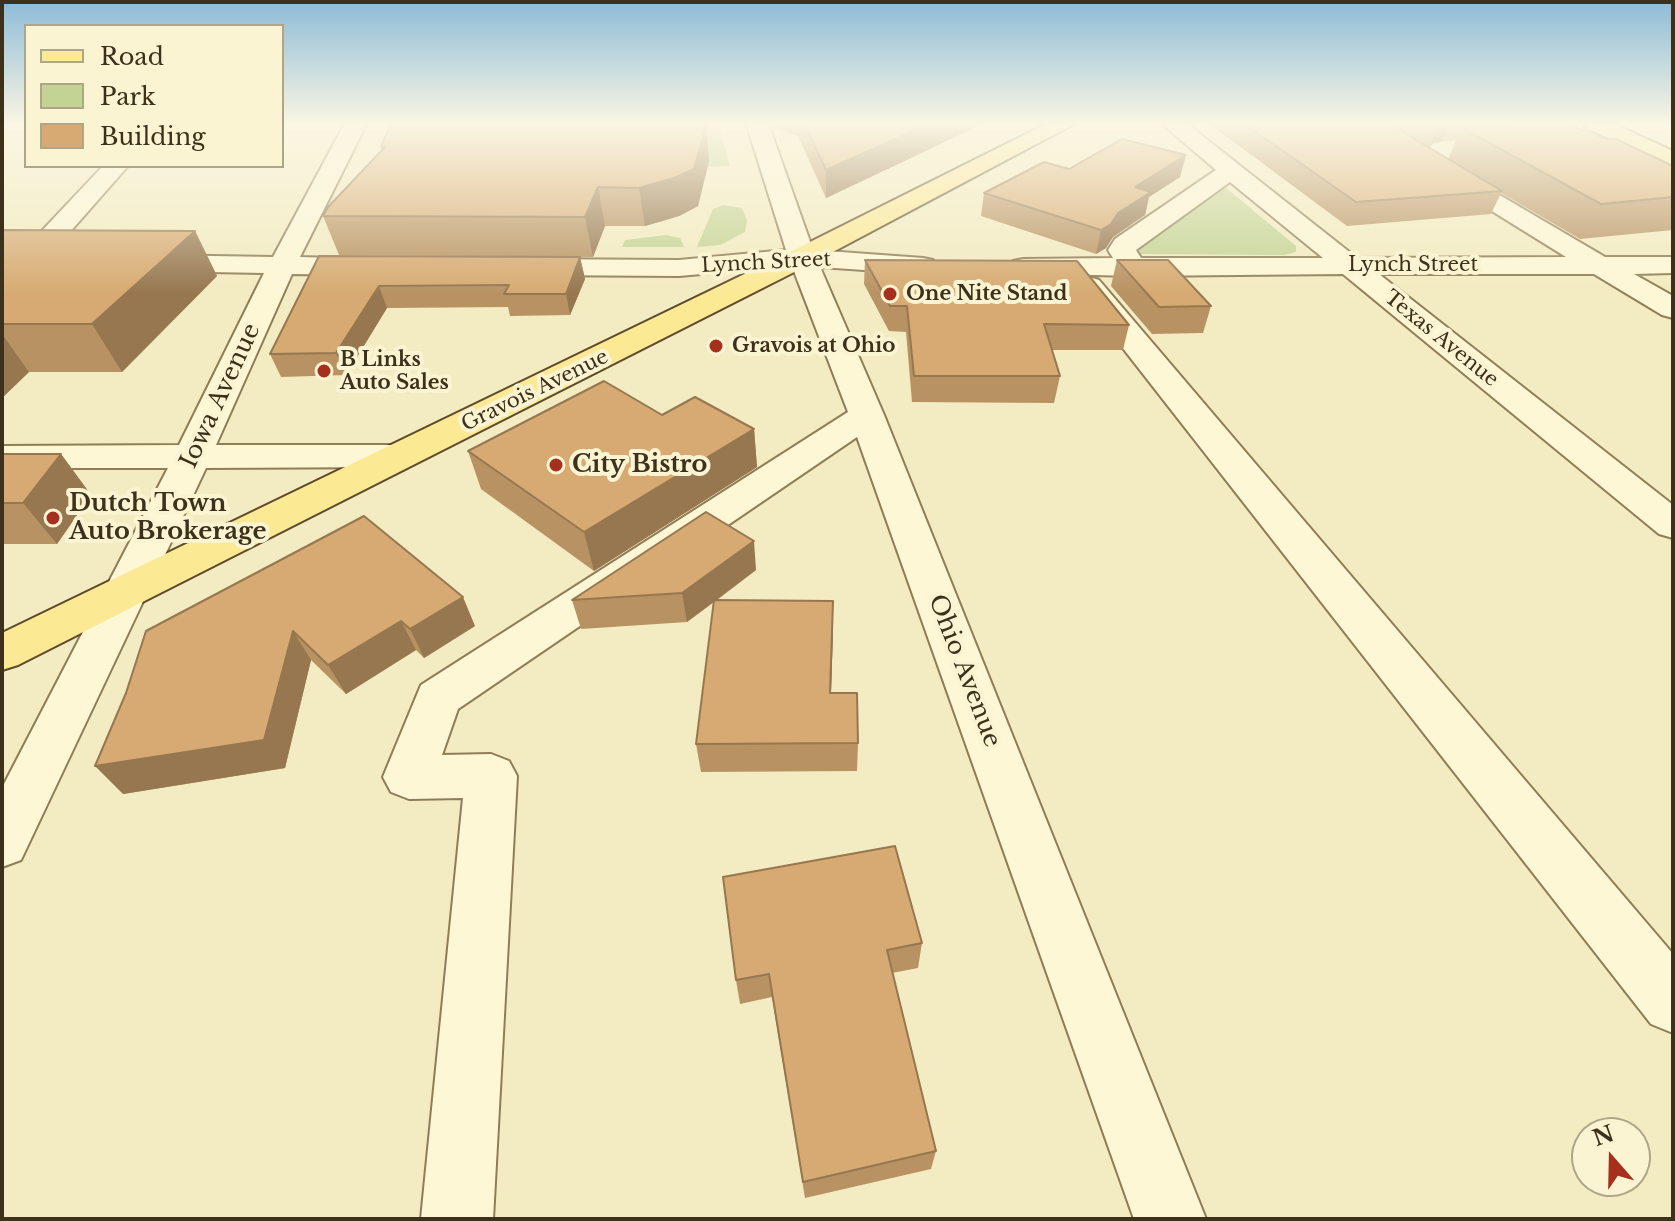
<!DOCTYPE html>
<html>
<head>
<meta charset="utf-8">
<style>
  body { margin:0 }
  #map { position:relative; width:1675px; height:1221px; overflow:hidden; background:#f3ebc1; font-family:"Libre Baskerville",serif }
  canvas { display:block }
  .frame { position:absolute; inset:0; border:4px solid #3d311c; pointer-events:none }
  .legend { position:absolute; left:24px; top:24px; width:260px; height:144px; box-sizing:border-box; background:#faf4d2; border:2px solid #aea689; margin:0; padding:10px 14px; list-style:none; font-size:24px; color:#3d311c }
  .legend li { display:flex; align-items:center; gap:16px; height:40px }
  .legend b { width:40px; border:2px solid #aea689 }
  .north { position:absolute; left:1571px; top:1117px; width:80px; height:80px; box-sizing:border-box; background:#faf4d2; border:2px solid #aea689; border-radius:50%; rotate:340deg; font-size:22px; font-weight:700; line-height:32px; text-align:center; color:#3d311c }
  .north::after { content:''; display:block; margin:auto; width:28px; height:36px; background:#a6301e; clip-path:polygon(50% 0,100% 100%,50% 72%,0 100%) }
</style>
</head>
<body>
<div id="map">
<canvas width="1675" height="1221"></canvas>
<div class="frame"></div>
<ul class="legend">
<li><b style="height:10px;background:#fbe994"></b>Road</li>
<li><b style="height:22px;background:#c3d393"></b>Park</li>
<li><b style="height:22px;background:#d6aa72"></b>Building</li>
</ul>
<div class="north">N</div>
</div>
<script>
const ctx = document.querySelector('canvas').getContext('2d');
ctx.lineJoin = 'round';
function paint(path, color) { ctx.fillStyle = color; ctx.fill(path, 'evenodd'); }
function stroke(path, color, width, dash) { ctx.strokeStyle = color; ctx.lineWidth = width; ctx.lineCap = dash ? 'butt' : 'round'; ctx.setLineDash(dash || []); ctx.stroke(path); }
function label(font, color, halo, rows, align = 'center') {
  ctx.font = font + ' "Libre Baskerville",serif'; ctx.lineWidth = 8; ctx.setLineDash([]); ctx.textBaseline = 'middle'; ctx.strokeStyle = halo; ctx.fillStyle = color; for (const [text, x, y, turn = 0] of rows) {
    ctx.save(); ctx.translate(x, y); ctx.rotate((+turn || 0) * Math.PI / 180); ctx.textAlign = isNaN(turn) ? turn : align; if (halo) ctx.strokeText(text, 0, 0); ctx.fillText(text, 0, 0); ctx.restore();
  }
}
paint(new Path2D(`
  M 719,127 L 730,166 L 699,167 L 657,131 Z
  M 1225,187 L 1296,246 L 1296,252 L 1284,255 L 1140,254 L 1138,247 Z
  M 723,205 L 742,208 L 747,221 L 745,232 L 720,245 L 697,247 L 713,209 Z
  M 666,235 L 680,238 L 684,247 L 622,247 L 625,240 Z`), '#c3d393');
const minor = new Path2D(`
  M 345,123 L 367,123 L 300,257 L 376,259 L 386,261 L 390,267 L 386,273 L 376,275 L 292,274 L 216,445 L 401,445 L 414,448 L 419,456 L 414,464 L 401,467 L 206,468 L 21,860 L 2,867 L 2,788 L 168,468 L 2,468 L 2,446 L 179,445 L 264,273 L 152,271 L 142,269 L 138,263 L 142,257 L 152,255 L 273,257 Z
  M 746,123 L 768,123 L 813,250 L 923,258 L 933,260 L 937,266 L 933,272 L 923,274 L 820,267 L 884,415 L 1206,1219 L 1134,1219 L 857,437 L 458,709 L 442,755 L 491,754 L 509,761 L 517,776 L 493,1219 L 421,1219 L 463,798 L 409,799 L 391,792 L 383,777 L 421,685 L 848,412 L 792,266 L 679,276 L 524,275 L 514,273 L 510,267 L 514,261 L 524,259 L 679,260 L 786,250 Z
  M 1161,123 L 1186,123 L 1357,258 L 1566,257 L 1350,123 L 1377,123 L 1605,257 L 1673,257 L 1673,273 L 1634,274 L 1673,296 L 1673,318 L 1662,315 L 1594,274 L 1379,274 L 1673,505 L 1673,538 L 1659,534 L 1343,274 L 1133,276 L 1013,273 L 1009,267 L 1013,261 L 1023,259 L 1113,258 L 1108,250 L 1115,239 L 1216,170 ZM 1230,182 L 1323,258 L 1141,258 L 1136,250 Z
  M 103,166 L 128,166 L 40,266 L 30,268 L 20,266 L 16,260 L 20,254 Z
  M 1089,277 L 1099,280 L 1673,954 L 1673,1033 L 1651,1024 L 1079,292 L 1074,286 L 1079,280 Z`);
const major = new Path2D(`
  M 1048,123 L 1076,123 L 812,263 L 18,665 L 2,670 L 2,633 L 792,251 Z
  M 1583,123 L 1612,123 L 1673,151 L 1673,167 L 1586,128 Z`);
stroke(minor, '#8f7d56', 4);
stroke(major, '#5d492b', 4);
paint(minor, '#fdf7d6');
paint(major, '#fbe994');
paint(new Path2D(`
  M 771,123 L 985,123 L 826,198 L 798,136 L 773,128 Z
  M 1208,123 L 1533,123 L 1673,166 L 1673,230 L 1580,239 L 1501,193 L 1491,214 L 1347,226 ZM 1456,140 L 1448,159 L 1430,148 L 1433,143 Z
  M 706,126 L 709,161 L 698,206 L 679,216 L 645,226 L 605,226 L 593,257 L 339,255 L 323,216 L 382,150 L 381,147 Z
  M 1069,169 L 1180,177 L 1149,197 L 1145,215 L 1113,237 L 1106,248 L 1096,254 L 981,216 L 984,193 Z
  M 2,230 L 195,231 L 217,276 L 122,372 L 29,372 L 2,398 Z
  M 319,256 L 580,257 L 585,279 L 570,315 L 510,316 L 508,307 L 387,308 L 346,375 L 281,377 L 270,354 Z
  M 865,260 L 1129,325 L 1123,350 L 1052,350 L 1060,376 L 1054,403 L 912,402 L 906,332 L 889,331 L 864,284 Z
  M 1117,260 L 1211,306 L 1203,333 L 1152,334 L 1111,286 Z
  M 662,415 L 754,429 L 757,467 L 594,571 L 481,489 L 468,451 Z
  M 2,454 L 61,454 L 91,495 L 57,544 L 2,544 Z
  M 364,516 L 475,626 L 424,658 L 416,650 L 346,694 L 311,660 L 285,768 L 123,794 Z
  M 756,570 L 717,600 L 833,630 L 831,693 L 858,743 L 857,771 L 701,772 L 696,744 L 714,602 L 687,622 L 581,629 L 572,600 Z
  M 922,943 L 918,968 L 892,973 L 936,1151 L 931,1169 L 805,1198 L 772,997 L 740,1004 L 736,980 Z`), '#b89262');
paint(new Path2D(`
  M 931,123 L 985,123 L 826,198 L 826,170 Z
  M 1441,123 L 1450,123 L 1442,141 L 1433,143 L 1428,150 L 1438,128 Z
  M 706,126 L 709,161 L 698,206 L 679,216 L 645,226 L 639,188 Z
  M 1186,155 L 1180,177 L 1149,197 L 1145,215 L 1113,237 L 1106,248 L 1096,254 L 1101,230 L 1135,187 Z
  M 598,187 L 605,226 L 593,257 L 585,217 Z
  M 195,231 L 217,276 L 122,372 L 92,324 Z
  M 580,257 L 585,279 L 570,315 L 566,294 Z
  M 379,286 L 387,308 L 346,375 L 336,353 Z
  M 2,334 L 29,372 L 2,398 Z
  M 754,429 L 757,467 L 594,571 L 584,532 Z
  M 61,454 L 91,495 L 57,544 L 23,503 Z
  M 754,541 L 756,570 L 687,622 L 682,593 Z
  M 463,597 L 475,626 L 424,658 L 410,629 Z
  M 833,601 L 833,630 L 830,722 L 830,693 Z
  M 401,621 L 416,650 L 346,694 L 328,665 Z
  M 293,631 L 311,660 L 285,768 L 123,794 L 95,766 Z`), '#967750');
const building = new Path2D(`
  M 391,123 L 704,123 L 706,126 L 694,169 L 674,178 L 639,188 L 598,187 L 585,217 L 323,216 L 328,207 L 385,147 L 381,147 Z
  M 804,123 L 931,123 L 826,170 Z
  M 1243,123 L 1388,123 L 1502,191 L 1356,202 Z
  M 1429,123 L 1441,123 L 1438,128 Z
  M 1541,123 L 1565,123 L 1606,139 L 1616,139 L 1673,166 L 1673,197 L 1601,204 L 1462,128 Z
  M 1122,139 L 1186,155 L 1135,187 L 1151,192 L 1118,213 L 1111,224 L 1101,230 L 984,193 L 1044,162 L 1069,169 Z
  M 2,230 L 195,231 L 92,324 L 2,324 Z
  M 319,256 L 580,257 L 566,294 L 504,294 L 509,285 L 379,286 L 336,353 L 270,354 Z
  M 865,260 L 1077,261 L 1129,325 L 1044,324 L 1060,376 L 914,376 L 907,306 L 890,306 Z
  M 1117,260 L 1168,260 L 1211,306 L 1159,307 Z
  M 604,381 L 662,415 L 695,397 L 754,429 L 584,532 L 468,451 Z
  M 2,454 L 61,454 L 23,503 L 2,503 Z
  M 706,512 L 754,541 L 682,593 L 572,600 Z
  M 364,516 L 463,597 L 410,629 L 401,621 L 328,665 L 293,631 L 264,740 L 95,766 L 126,693 L 146,631 Z
  M 714,600 L 833,601 L 830,693 L 857,693 L 858,743 L 696,744 Z
  M 895,846 L 922,943 L 887,950 L 936,1151 L 803,1182 L 769,974 L 736,980 L 723,877 Z`);
paint(building, '#d6aa72');
stroke(building, '#967750', 2);
const sky = ctx.createLinearGradient(0, 0, 0, 294);
sky.addColorStop(0, '#8dbbd8');
sky.addColorStop(0.42, '#faf6e3');
sky.addColorStop(1, '#faf6e300');
ctx.fillStyle = sky;
ctx.fillRect(0, 0, 1675, 294);
for (const [x, y, r, color] of [
  [890,294,8,"#a6301e"],
  [716,346,8,"#a6301e"],
  [324,371,8,"#a6301e"],
  [556,465,8,"#a6301e"],
  [53,518,8,"#a6301e"]
]) { const dot = new Path2D(); dot.arc(x, y, r, 0, 2 * Math.PI); ctx.fillStyle = color; ctx.fill(dot); stroke(dot, '#faf4d2', 3); }
label('20px', '#3d311c', '#faf4d2', [
  ["Lynch Street",766,263,-3],
  ["Lynch Street",1413,265],
  ["Texas Avenue",1441,339,39],
  ["Gravois Avenue",535,391,-26]
]);
label('bold 20px', '#3d311c', '#faf4d2', [
  ["One Nite Stand",906,294],
  ["Gravois at Ohio",732,346],
  ["B Links",340,360],
  ["Auto Sales",340,383]
], 'left');
label('24px', '#3d311c', '#faf4d2', [
  ["Iowa Avenue",221,396,-65],
  ["Ohio Avenue",964,671,69]
]);
label('bold 24px', '#3d311c', '#faf4d2', [
  ["City Bistro",572,465],
  ["Dutch Town",69,504],
  ["Auto Brokerage",69,532]
], 'left');
</script>
</body>
</html>
